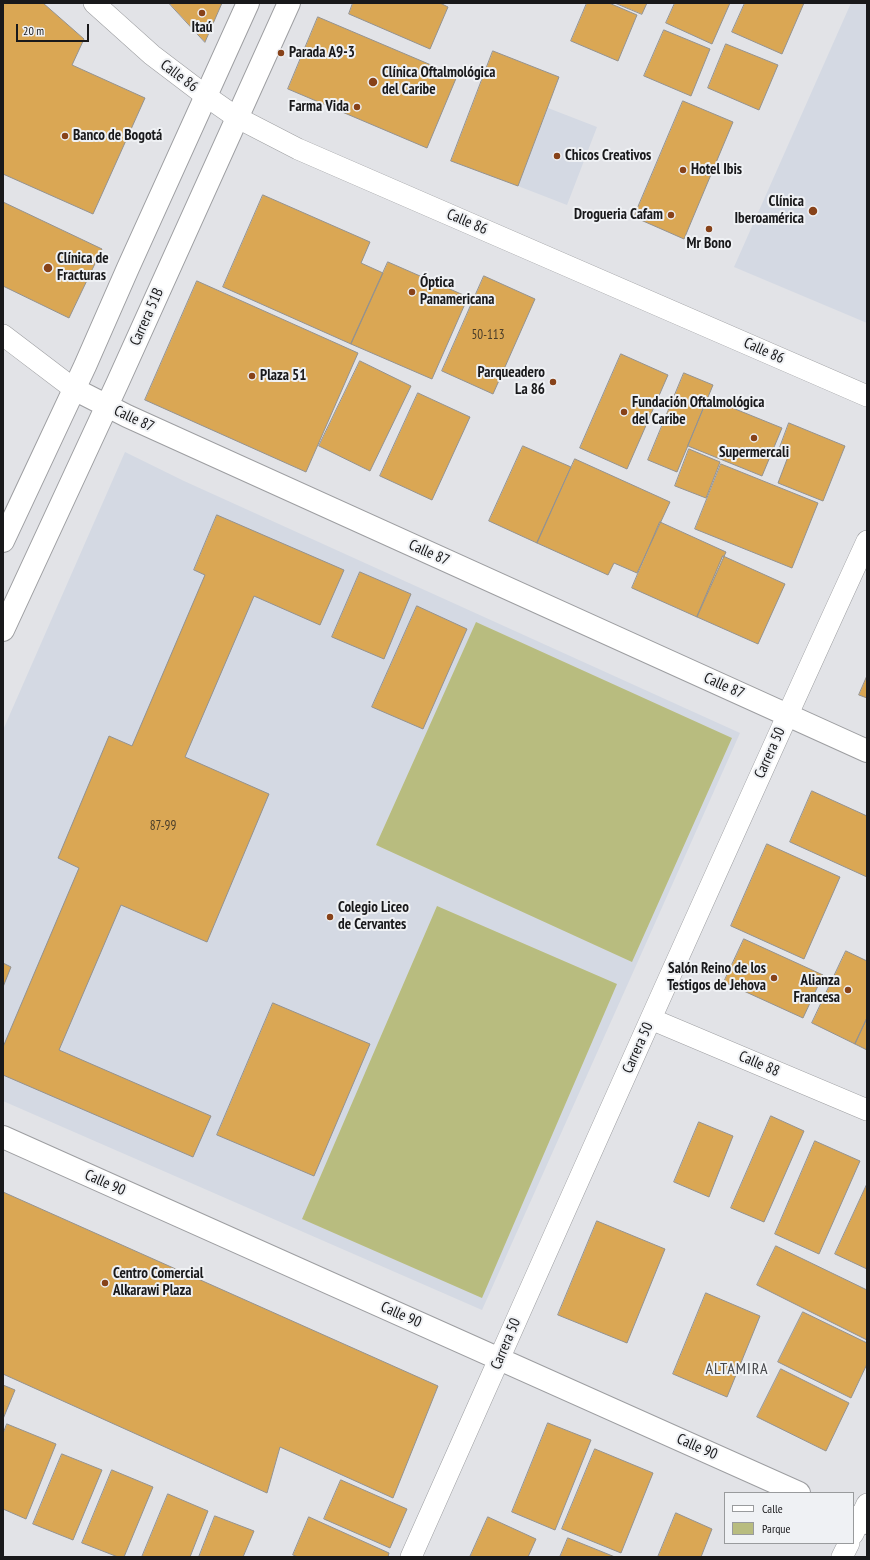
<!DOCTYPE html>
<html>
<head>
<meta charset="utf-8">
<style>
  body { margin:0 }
  #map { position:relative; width:870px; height:1560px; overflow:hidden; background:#e2e3e7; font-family:"PT Sans Narrow",sans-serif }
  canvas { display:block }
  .frame { position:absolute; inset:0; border:4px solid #19191b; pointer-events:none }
  .legend { position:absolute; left:724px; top:1492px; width:130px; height:52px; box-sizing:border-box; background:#eff1f4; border:1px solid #999b9d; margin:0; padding:5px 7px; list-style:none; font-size:12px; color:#19191b }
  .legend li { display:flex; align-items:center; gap:8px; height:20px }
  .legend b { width:20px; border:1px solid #999b9d }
  .scale { position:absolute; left:16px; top:24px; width:73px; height:18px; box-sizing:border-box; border:2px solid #19191b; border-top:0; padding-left:5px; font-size:12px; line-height:14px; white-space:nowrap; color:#19191b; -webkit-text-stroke:3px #eff1f4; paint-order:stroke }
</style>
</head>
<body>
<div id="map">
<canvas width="870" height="1560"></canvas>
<div class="frame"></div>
<ul class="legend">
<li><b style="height:5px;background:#fff"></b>Calle</li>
<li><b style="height:11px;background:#b8bc7f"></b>Parque</li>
</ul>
<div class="scale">20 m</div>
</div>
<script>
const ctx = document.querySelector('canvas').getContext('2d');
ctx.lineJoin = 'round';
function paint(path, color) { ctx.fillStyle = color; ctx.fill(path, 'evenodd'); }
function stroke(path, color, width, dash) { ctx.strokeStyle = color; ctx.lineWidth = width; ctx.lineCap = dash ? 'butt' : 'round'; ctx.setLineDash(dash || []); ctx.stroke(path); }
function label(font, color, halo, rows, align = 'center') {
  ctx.font = font + ' "PT Sans Narrow",sans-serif'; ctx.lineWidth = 4; ctx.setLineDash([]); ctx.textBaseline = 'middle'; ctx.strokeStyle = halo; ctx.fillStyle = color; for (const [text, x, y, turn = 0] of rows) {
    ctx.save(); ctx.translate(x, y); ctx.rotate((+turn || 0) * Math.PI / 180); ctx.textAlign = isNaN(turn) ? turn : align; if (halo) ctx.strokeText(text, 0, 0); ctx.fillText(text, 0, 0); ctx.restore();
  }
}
paint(new Path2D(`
  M 851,3 L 867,4 L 867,323 L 734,267 Z
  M 548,108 L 597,127 L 567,205 L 518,186 Z
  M 125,452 L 184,481 L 740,733 L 482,1310 L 3,1101 L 3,730 Z`), '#d4d9e3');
paint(new Path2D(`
  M 476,622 L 732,738 L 632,962 L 376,845 Z
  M 437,906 L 617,984 L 482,1298 L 302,1219 Z`), '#b8bc7f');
const building = new Path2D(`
  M 3,3 L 43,3 L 84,39 L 72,65 L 145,98 L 93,214 L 3,174 Z
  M 169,3 L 222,3 L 205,42 Z
  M 353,3 L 440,3 L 448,7 L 430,49 L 349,14 Z
  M 587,3 L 609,3 L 637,15 L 618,61 L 571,41 Z
  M 615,3 L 647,3 L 642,14 Z
  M 675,3 L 730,3 L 712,44 L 666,23 Z
  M 745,3 L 804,3 L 782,54 L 732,32 Z
  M 318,17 L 457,76 L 427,148 L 288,89 Z
  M 664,30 L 710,49 L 691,96 L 644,76 Z
  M 726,44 L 778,65 L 759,110 L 708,88 Z
  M 493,51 L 559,77 L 518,186 L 451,161 Z
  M 683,101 L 733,122 L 684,239 L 634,217 Z
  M 263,195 L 370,242 L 361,263 L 383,273 L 351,344 L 223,287 Z
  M 3,202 L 102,249 L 69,318 L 3,286 Z
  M 388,262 L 468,297 L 432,379 L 351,344 Z
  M 484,276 L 535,299 L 493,394 L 442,371 Z
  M 197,281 L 358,353 L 306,472 L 145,400 Z
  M 621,354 L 668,375 L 627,469 L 580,448 Z
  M 360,361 L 411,386 L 370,471 L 319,446 Z
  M 684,373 L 713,385 L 677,472 L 648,460 Z
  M 418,393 L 470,417 L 432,500 L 380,476 Z
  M 708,398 L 782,428 L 762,476 L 688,446 Z
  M 789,423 L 845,446 L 823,501 L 778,483 L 789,454 L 779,450 Z
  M 523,446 L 571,467 L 537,543 L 489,521 Z
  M 689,449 L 720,462 L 706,498 L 675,486 Z
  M 575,459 L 670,502 L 637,573 L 614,563 L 608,575 L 537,543 Z
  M 721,464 L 818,503 L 792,568 L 695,529 Z
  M 217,515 L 344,570 L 320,625 L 254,596 L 185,757 L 269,794 L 207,942 L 121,905 L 59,1050 L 211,1116 L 193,1157 L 3,1075 L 3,1047 L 79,868 L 58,858 L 109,736 L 132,746 L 205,575 L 194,570 Z
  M 660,522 L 726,552 L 697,617 L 632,588 Z
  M 723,556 L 785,584 L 758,644 L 697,617 Z
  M 360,572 L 411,594 L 384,659 L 332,637 Z
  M 417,606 L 467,629 L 423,729 L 372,707 Z
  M 867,676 L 867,698 L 859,695 Z
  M 812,791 L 867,816 L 867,877 L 790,842 Z
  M 767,844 L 840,877 L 804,959 L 731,926 Z
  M 744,939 L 823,975 L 803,1018 L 724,982 Z
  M 846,951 L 867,961 L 867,1018 L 855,1044 L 812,1023 Z
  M 3,963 L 11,967 L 3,987 Z
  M 273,1003 L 370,1044 L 314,1176 L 217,1135 Z
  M 867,1018 L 867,1050 L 855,1044 Z
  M 771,1116 L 804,1131 L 764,1222 L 731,1208 Z
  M 699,1122 L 733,1136 L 709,1197 L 674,1182 Z
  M 815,1141 L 860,1161 L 819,1254 L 775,1234 Z
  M 867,1184 L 867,1269 L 835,1254 Z
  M 3,1192 L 438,1386 L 393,1498 L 280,1447 L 267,1493 L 3,1374 Z
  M 597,1221 L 665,1249 L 627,1343 L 558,1315 Z
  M 776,1246 L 867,1290 L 867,1340 L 757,1285 Z
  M 706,1293 L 760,1316 L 727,1397 L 673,1374 Z
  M 803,1312 L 867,1343 L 867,1364 L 851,1398 L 778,1362 Z
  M 781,1369 L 849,1403 L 826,1451 L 757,1417 Z
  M 3,1385 L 15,1390 L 3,1419 Z
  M 548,1423 L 591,1440 L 555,1530 L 512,1512 Z
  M 7,1424 L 56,1444 L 26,1519 L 3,1509 L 3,1434 Z
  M 595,1449 L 653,1473 L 621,1553 L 562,1529 Z
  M 62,1454 L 102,1470 L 73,1540 L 33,1524 Z
  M 112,1470 L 153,1487 L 124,1557 L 118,1557 L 82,1543 Z
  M 341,1480 L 407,1509 L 390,1548 L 324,1519 Z
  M 168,1494 L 208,1511 L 190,1557 L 142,1557 Z
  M 676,1513 L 712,1529 L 701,1557 L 658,1557 Z
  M 215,1516 L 254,1531 L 243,1557 L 199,1557 Z
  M 309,1517 L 389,1553 L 388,1557 L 298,1557 L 293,1555 Z
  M 488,1517 L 536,1539 L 528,1557 L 470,1557 Z
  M 568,1538 L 615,1557 L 560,1557 Z`);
paint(building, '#daa754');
stroke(building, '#94928f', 1);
const street = new Path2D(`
  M 94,3 L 152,55 L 206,96 L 236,117 L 298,149 L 867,396
  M 3,335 L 74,389
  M 651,1019 L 867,1110
  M 853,1534 L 867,1504
  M 411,1557 C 562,1218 712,878 867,541
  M 842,1557 L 849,1543`);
const secondary = new Path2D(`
  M 74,389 L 127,416 L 867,751
  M 3,541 L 85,366 L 128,268 L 248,3
  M 3,630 L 117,384 L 289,3
  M 3,1137 L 799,1493
  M 853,1517 L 867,1523`);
stroke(street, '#9d9ea1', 22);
stroke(secondary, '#9d9ea1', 24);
stroke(street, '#fff', 21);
stroke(secondary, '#fff', 22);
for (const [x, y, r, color] of [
  [202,13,4,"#874219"],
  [281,53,4,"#874219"],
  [373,82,5,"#874219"],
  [357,107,4,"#874219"],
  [65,136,4,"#874219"],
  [557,156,4,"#874219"],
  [683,170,4,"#874219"],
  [813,211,5,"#874219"],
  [671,215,4,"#874219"],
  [709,229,4,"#874219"],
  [48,268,5,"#874219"],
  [412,292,4,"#874219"],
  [252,376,4,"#874219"],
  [553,382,4,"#874219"],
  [624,412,4,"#874219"],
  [754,438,4,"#874219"],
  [330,917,4,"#874219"],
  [774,978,4,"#874219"],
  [848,990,4,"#874219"],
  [105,1283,4,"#874219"]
]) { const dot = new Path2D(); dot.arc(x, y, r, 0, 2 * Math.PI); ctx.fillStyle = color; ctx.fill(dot); stroke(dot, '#eff1f4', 1.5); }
label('13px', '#493c29', null, [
  ["50-113",488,335],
  ["87-99",163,826]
]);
label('bold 15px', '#19191b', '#eff1f4', [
  ["Itaú",202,28,"center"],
  ["Parada A9-3",289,53],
  ["Clínica Oftalmológica",382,73],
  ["del Caribe",382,90],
  ["Farma Vida",349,107,"right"],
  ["Banco de Bogotá",73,136],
  ["Chicos Creativos",565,156],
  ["Hotel Ibis",691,170],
  ["Clínica",804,202,"right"],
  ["Iberoamérica",804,219,"right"],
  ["Drogueria Cafam",663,215,"right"],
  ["Mr Bono",709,244,"center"],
  ["Clínica de",57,259],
  ["Fracturas",57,276],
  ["Óptica",420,283],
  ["Panamericana",420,300],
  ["Parqueadero",545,373,"right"],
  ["La 86",545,390,"right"],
  ["Plaza 51",260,376],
  ["Fundación Oftalmológica",632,403],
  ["del Caribe",632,420],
  ["Supermercali",754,453,"center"],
  ["Colegio Liceo",338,908],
  ["de Cervantes",338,925],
  ["Salón Reino de los",766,969,"right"],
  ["Testigos de Jehova",766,986,"right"],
  ["Alianza",840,981,"right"],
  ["Francesa",840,998,"right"],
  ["Centro Comercial",113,1274],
  ["Alkarawi Plaza",113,1291]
], 'left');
label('15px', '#19191b', '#eff1f4', [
  ["Calle 86",179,76,37],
  ["Calle 86",467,222,23],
  ["Carrera 51B",147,317,-66],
  ["Calle 86",764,351,24],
  ["Calle 87",134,419,25],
  ["Calle 87",429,553,24],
  ["Calle 87",724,686,24],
  ["Carrera 50",770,753,-66],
  ["Carrera 50",638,1048,-66],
  ["Calle 88",759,1064,23],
  ["Calle 90",105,1183,24],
  ["Calle 90",401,1315,24],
  ["Carrera 50",506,1344,-67],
  ["Calle 90",697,1447,24]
]);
ctx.letterSpacing = '1px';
label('16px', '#47484b', '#eff1f4', [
  ["ALTAMIRA",737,1369]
]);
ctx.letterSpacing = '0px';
</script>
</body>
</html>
